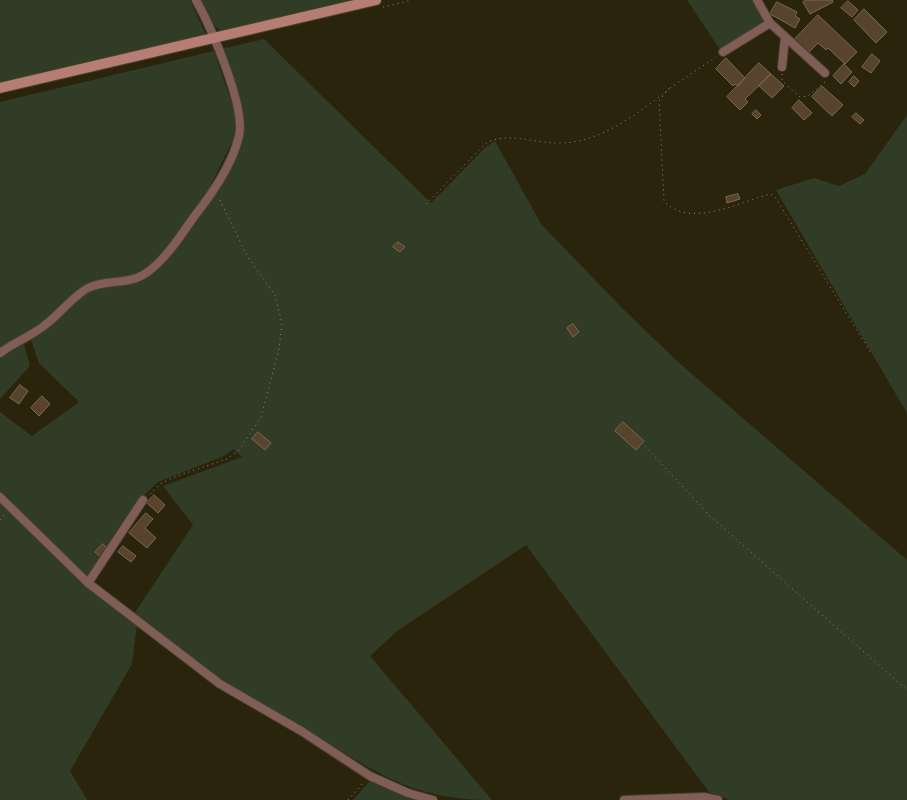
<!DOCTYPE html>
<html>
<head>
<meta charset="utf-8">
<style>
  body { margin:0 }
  canvas { display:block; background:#2a240d }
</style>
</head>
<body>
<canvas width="907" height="800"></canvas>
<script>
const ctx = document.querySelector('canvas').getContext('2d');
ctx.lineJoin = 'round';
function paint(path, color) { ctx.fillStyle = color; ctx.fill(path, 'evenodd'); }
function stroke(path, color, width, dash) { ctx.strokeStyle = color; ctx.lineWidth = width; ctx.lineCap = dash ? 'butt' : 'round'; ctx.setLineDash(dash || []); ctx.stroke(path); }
paint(new Path2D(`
  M 0,0 L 190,0 L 206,35 L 0,83 Z
  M 200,0 L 356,0 L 225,32 C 211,27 206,12 200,0 Z
  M 687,0 L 753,0 L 766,23 L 721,51 Z
  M 264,39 L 431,203 L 486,147 L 495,141 L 541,224 L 624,310 L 678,362 L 907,560 L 907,800 L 730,800 L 709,792 L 526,545 L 397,631 L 370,656 L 492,800 C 407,800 373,769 304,728 C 277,712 247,699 221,681 C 191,661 163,636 134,614 L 193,525 L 163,486 L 242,457 L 233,449 L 224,456 L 158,482 L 141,498 L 87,577 L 0,494 L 0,412 L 32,436 L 79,402 L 39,363 L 31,340 L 24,345 L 30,366 L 0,399 L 0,102 L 214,51 L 235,113 L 235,136 L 211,184 L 217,189 L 242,139 L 221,49 Z
  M 907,115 L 907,413 L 776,190 L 814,178 L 839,186 L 865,174 Z
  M 0,501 L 137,624 L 132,664 L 70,771 L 87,800 L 0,800 Z
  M 370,781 L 418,800 L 353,800 Z`), '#303c26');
const building = new Path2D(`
  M 807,0 L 832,0 L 833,2 L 810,14 L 803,2 Z
  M 848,1 L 858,10 L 852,17 L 841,8 Z
  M 777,2 L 797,12 L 795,16 L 800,19 L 795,28 L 770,14 Z
  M 864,9 L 887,32 L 876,43 L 854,20 Z
  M 818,15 L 857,52 L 845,64 L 828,48 L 826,50 L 818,43 L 808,53 L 794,40 Z
  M 872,54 L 880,61 L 871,73 L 862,67 Z
  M 726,58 L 745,78 L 738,86 L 735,84 L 733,86 L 716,69 Z
  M 759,63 L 771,74 L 745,99 L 748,102 L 740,110 L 727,97 Z
  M 844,64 L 852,72 L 841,84 L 833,76 Z
  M 771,74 L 784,86 L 772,98 L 759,86 Z
  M 854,76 L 859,81 L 854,87 L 849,82 Z
  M 822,86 L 843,105 L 832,116 L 812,97 Z
  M 799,100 L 812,113 L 804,120 L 792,108 Z
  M 756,110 L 761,115 L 757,119 L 752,114 Z
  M 856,113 L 864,120 L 860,124 L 852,117 Z
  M 738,194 L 740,199 L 727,203 L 726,197 Z
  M 398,242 L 405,247 L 400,252 L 393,247 Z
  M 573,324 L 579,332 L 573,337 L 567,328 Z
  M 20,385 L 28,391 L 19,404 L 10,398 Z
  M 42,396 L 50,404 L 39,416 L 31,408 Z
  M 623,422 L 644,441 L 636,450 L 615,431 Z
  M 258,432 L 271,443 L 265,450 L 252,439 Z
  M 154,495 L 165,505 L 158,513 L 147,503 Z
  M 146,513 L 153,519 L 145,528 L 156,538 L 147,548 L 129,533 Z
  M 103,544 L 108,549 L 101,557 L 95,552 Z
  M 123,546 L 136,556 L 131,562 L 118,552 Z`);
paint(building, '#58432c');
stroke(building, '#7b6854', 1);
const street = new Path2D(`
  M 757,0 L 770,23 L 825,73
  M 723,52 L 770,23
  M 782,67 L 785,37
  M 0,353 C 14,342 32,336 45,325 C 59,315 74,295 88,288 C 105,279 126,285 143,275 C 163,263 180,237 193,218 C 211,195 232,166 239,136 C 246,107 211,27 196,0
  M 0,497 L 88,583 L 220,684 L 303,732 L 370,776 L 408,793 L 433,800
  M 88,583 L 143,500
  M 624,800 L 704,797 L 718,800`);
const secondary = new Path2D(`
  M 0,88 L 376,0`);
stroke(street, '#47412b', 10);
stroke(secondary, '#47412b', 12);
stroke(new Path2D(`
  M 383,7 L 412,0
  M 782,74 L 782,81 L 800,97 L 808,96 L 825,82
  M 669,88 L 659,101 L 664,201 C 688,229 741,202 770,194 L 775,197 L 872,355
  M 670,88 L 716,57
  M 426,204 L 485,144 C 506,131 533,143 557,143 C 599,144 635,115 667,91
  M 645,446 L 710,516 L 907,690
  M 150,494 L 160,484 L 174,477 L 227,459 L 239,450 L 261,417 L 279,349 L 282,323 L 275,295 L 247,256 L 219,198
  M 0,520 L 5,514
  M 348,800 L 364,782`), '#8b8774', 1, [1, 4]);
stroke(street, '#815d58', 8);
stroke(secondary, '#b57d74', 10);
</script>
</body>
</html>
